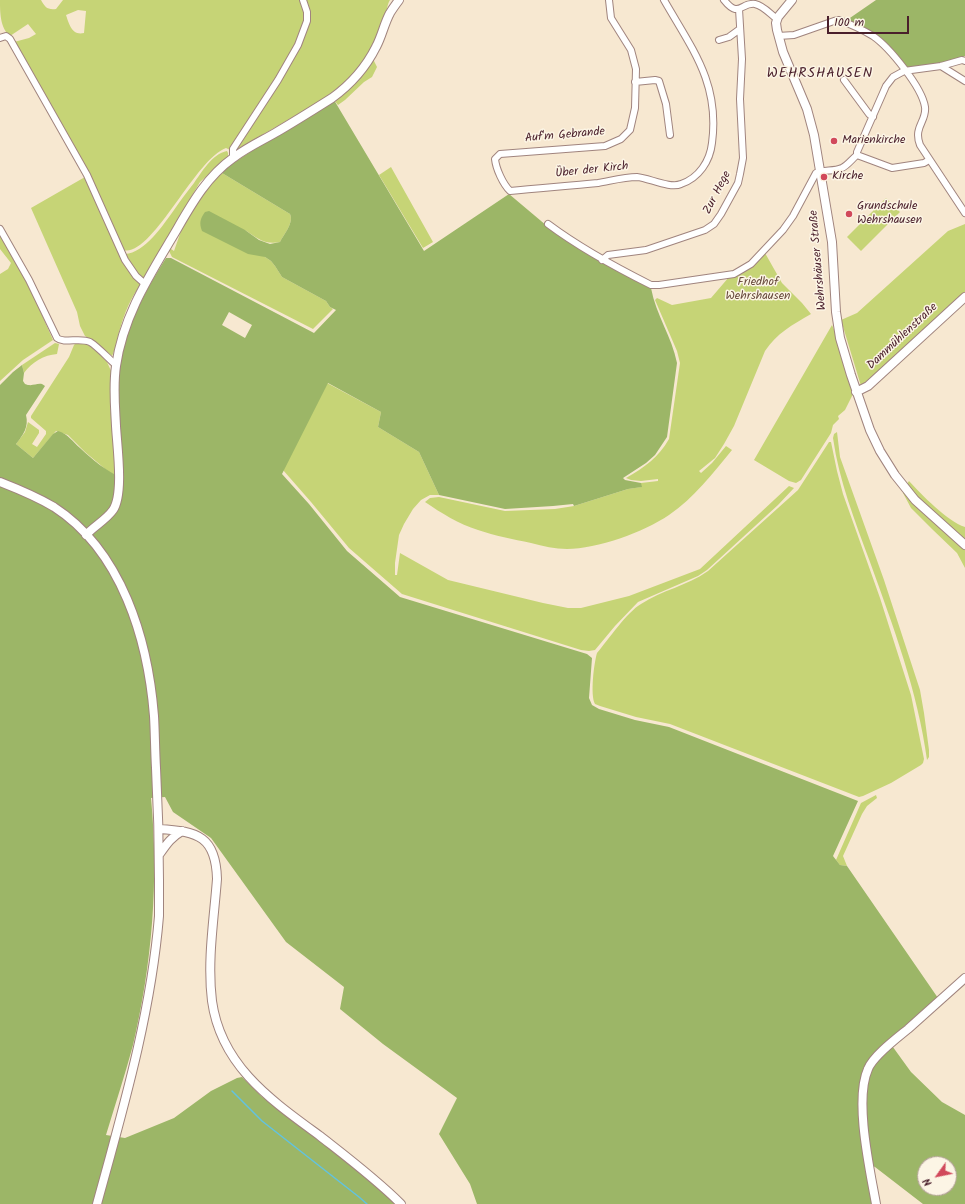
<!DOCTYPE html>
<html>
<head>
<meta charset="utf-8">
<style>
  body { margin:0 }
  #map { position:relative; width:965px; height:1204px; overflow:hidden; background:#f7e8d1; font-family:Kalam,sans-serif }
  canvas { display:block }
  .north { position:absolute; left:917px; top:1156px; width:40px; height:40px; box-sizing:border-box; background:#fcf5e5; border:1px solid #b59f9b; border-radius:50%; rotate:237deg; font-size:11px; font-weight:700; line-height:16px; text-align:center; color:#4a1f2b }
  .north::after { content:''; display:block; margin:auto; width:14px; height:18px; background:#d1495b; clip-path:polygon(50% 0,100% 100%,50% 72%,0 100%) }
  .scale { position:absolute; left:827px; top:16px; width:82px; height:18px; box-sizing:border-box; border:2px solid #4a1f2b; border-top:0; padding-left:5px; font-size:12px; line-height:14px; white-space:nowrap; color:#4a1f2b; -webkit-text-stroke:3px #fcf5e5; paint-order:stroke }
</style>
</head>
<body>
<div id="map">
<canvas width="965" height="1204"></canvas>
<div class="north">N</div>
<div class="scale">100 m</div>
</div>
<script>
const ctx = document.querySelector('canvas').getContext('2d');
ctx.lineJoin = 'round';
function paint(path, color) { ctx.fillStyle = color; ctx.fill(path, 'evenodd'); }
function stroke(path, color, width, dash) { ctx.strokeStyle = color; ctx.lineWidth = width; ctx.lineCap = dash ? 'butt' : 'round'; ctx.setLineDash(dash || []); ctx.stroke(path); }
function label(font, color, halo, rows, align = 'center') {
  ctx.font = font + ' Kalam,sans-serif'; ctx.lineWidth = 3; ctx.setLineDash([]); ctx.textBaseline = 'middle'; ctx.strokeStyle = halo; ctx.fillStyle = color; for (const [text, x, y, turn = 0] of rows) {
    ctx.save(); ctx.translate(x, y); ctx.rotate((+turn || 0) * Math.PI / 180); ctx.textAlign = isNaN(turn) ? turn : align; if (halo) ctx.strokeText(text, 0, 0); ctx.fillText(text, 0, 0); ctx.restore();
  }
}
paint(new Path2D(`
  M 0,0 L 41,0 C 45,7 47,10 56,9 L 63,0 L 390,0 C 387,4 387,12 385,17 C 379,32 372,48 363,61 C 344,89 314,105 286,121 C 270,130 254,140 238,149 L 230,150 L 226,148 C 195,159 151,259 123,250 L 88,174 L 14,42 L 29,38 L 36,34 L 28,24 L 10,36 C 0,28 0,12 0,0 ZM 78,10 L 86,11 L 84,33 C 72,36 69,24 66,15 Z
  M 373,59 L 377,67 L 372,77 L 364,82 L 345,100 L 338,105 L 334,100 Z
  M 227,151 L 228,153 L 228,157 L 200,182 L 143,279 L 141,279 L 125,254 C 145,253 163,225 174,210 C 180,201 187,192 194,183 C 202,172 212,154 227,151 Z
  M 391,167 L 433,242 L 423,248 L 379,175 Z
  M 222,173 L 290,214 C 294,223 284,234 280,242 C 264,245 257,238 245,230 L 265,257 L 271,261 L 275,266 L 282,277 L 326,301 L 330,307 L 333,309 L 313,329 L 172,257 L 169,251 L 171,249 L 174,251 L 181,231 L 198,201 L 210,184 Z
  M 85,177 L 101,212 L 142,284 C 131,295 124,315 120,329 C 117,338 116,348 112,356 L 94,341 L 85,336 L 80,326 L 77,312 L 31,208 Z
  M 886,198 L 900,212 L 861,251 L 847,237 Z
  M 965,224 L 965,294 L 861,386 L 841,320 L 857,313 L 948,231 Z
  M 0,234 L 27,281 L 53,340 L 23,360 L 0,381 L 0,274 L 8,269 L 11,263 L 0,249 Z
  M 765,253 L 782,283 L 802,303 L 811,314 C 792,325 777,333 765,351 L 734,426 L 724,444 L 715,458 L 699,471 L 701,473 L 712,463 L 726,446 L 732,450 C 713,473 694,498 669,515 C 644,532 597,549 567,549 C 555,549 543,546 531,543 C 513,539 495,536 478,530 C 459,524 441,513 425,502 L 430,498 L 439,497 L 505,511 L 555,509 L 574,506 L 628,489 L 641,487 L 641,483 L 658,481 L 658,479 L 641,481 L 631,480 L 626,478 C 645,467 658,458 669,439 L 680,363 L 677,351 L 655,300 L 657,298 L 672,305 L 711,298 L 729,277 Z
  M 832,325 L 840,344 L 853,394 L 845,410 L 838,416 L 839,419 L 833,425 L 831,433 L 801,480 L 796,483 L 789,481 L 754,460 Z
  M 55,343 L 59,344 L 57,354 C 44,355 32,362 24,373 L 22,365 Z
  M 76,343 L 87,344 L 97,352 L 107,362 L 112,373 L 110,402 L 116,475 L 110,473 L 85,452 L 68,435 L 56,431 L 33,458 L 16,444 L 25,432 L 28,422 L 39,430 L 39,433 L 32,444 L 37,447 L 46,434 L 46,431 L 31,418 L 31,416 L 69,357 L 74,345 Z
  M 327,383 L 381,412 L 378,427 L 419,452 L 439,495 L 430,495 L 421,500 L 413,509 L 404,524 L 399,535 L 395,563 L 395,575 L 397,575 L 400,553 L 448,580 L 543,603 L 568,608 L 581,608 L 629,596 L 700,569 L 789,486 L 794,488 L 778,505 L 707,570 L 698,576 L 638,602 L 615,626 L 595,650 L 589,651 L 581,650 L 402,594 L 349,548 L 311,502 L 283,470 Z
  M 837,432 L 840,457 L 884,580 L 920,690 L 924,713 L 929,750 L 929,757 L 927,760 C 918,692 893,626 870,562 C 855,521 839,481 833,438 L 834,434 Z
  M 829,442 L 831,442 L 837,471 L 843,494 L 880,598 L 911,695 L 924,759 L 923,763 L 921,765 L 891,783 L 863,796 L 859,797 L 670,724 L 636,717 L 600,706 L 595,704 C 590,695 594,663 597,653 C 608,640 627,612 641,604 C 662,590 687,586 708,571 L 798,490 Z
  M 909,481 C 922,495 947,521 965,527 L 965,568 L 957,553 L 932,529 L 911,508 L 903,493 L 903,490 Z
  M 876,795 L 877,798 L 867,806 L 862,814 L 843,856 L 847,866 L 840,865 L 836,860 L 861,803 Z`), '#c6d476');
paint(new Path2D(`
  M 876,0 L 965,0 L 965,56 L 944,65 L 908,69 L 889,47 L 847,20 Z
  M 334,100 L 424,251 L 509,194 L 547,226 L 602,260 L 651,288 C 656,315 672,337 677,363 L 667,437 L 655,455 L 646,463 L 623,478 L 625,480 L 641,483 L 642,487 L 628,489 L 574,506 L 573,504 L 553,506 L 505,509 L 439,495 L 419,452 L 378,427 L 381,412 L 328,383 L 282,474 L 309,504 L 347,551 L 400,597 L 587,654 L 592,658 L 589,698 L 592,705 L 599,709 L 635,720 L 669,727 L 858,801 L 833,856 L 840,865 L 847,866 L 938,998 L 890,1043 L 911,1072 L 942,1102 L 965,1115 L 965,1204 L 923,1204 L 875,1167 L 867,1164 L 873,1204 L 477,1204 L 470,1184 L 439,1134 L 457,1098 L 383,1044 L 340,1009 L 344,987 L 286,942 L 211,838 L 173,812 L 165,797 L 151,798 C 159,880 152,965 133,1045 C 125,1075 115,1105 106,1135 L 125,1138 L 174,1118 L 211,1091 L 237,1078 L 242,1077 L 261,1096 L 365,1175 L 395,1204 L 0,1204 L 0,385 L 13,372 L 22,365 L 24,373 L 23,381 L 25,384 C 32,387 36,383 42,384 L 45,386 L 26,415 C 29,427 23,435 16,444 L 33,458 L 53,434 L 58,431 C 68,434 73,442 80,448 C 93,460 106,471 122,478 C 121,457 120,435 119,414 C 118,398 116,380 120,364 C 127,325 145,291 166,258 L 171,258 L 314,333 L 336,310 L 330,307 L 326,301 L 282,277 L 275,266 L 271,261 L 265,257 L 248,254 L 202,231 C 199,223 200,219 205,212 L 209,211 L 245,230 L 259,240 L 270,244 L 280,242 C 284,234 294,223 290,214 L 222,173 L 223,170 L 256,148 ZM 229,312 L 252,325 L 245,338 L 222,325 ZM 925,1164 L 949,1164 L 949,1188 L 925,1188 Z`), '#9cb667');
stroke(new Path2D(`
  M 232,1091 L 262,1121 L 359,1197 L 367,1204`), '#62c3e0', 1.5);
const street = new Path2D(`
  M 609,0 L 611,18 L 631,50 L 636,69 L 635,108 L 630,130 L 621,139 L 605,146 L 500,154 L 495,159 C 496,169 503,184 510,191 C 539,188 569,186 598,183 C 610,181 624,177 637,177 C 649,178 670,189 681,184 C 699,178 710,161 712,143 C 720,83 692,49 664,0
  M 724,0 C 739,19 741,2 755,4 C 764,6 770,14 777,19
  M 778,36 L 794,35 L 834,21 L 839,20 C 850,24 863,30 873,36 C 889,47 922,87 925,107 C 927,121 913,127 920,145 L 965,213
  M 0,38 L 6,36 L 10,39 L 87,175 L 125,260 L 136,276 L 145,284
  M 719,40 L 729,37 L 740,29
  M 941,66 L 965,81
  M 844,80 L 869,114 L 873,117
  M 635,82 L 655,80 L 659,81 L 666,104 L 670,135
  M 857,155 L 857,152 L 886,86 L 893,77 L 904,71 L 941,66 L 962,60 L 965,61
  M 857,155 L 892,168 L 924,163 L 929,160
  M 233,158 L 233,149 L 278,80 L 298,45 L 307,21 L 307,12 L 303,0
  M 548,224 C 580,248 615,267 651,285 L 659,285 L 734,274 L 751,264 L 783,230 L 793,216 L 816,173 C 824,169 833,172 842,168 C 848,165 852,159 857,155
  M 0,229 L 29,280 L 57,338 C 64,344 80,337 90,342 C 97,346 109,359 116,365
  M 602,260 L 608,255 L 646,250 L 705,230 L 714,224 L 721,214 L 738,183 L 740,174 L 743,158 L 740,99 L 742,59 L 739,9`);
const secondary = new Path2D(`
  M 792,0 L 778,17 L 776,23 L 777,30 L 783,52 L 807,109 L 814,135 L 832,242 L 836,312 L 840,338 L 851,375 L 870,430 L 880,451 L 895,475 L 915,500 L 965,545
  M 856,392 L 868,386 L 965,297
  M 0,482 C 18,489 37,497 54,507 C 122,551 148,640 154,716 C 155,733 155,751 156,768 C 158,805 159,842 159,880 C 159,892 159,904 159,916 C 151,1014 123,1109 97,1204
  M 86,535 C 94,526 106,520 113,510 C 124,494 117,446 116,426 C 115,406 113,386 116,366 C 123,317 148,278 173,236 C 190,207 205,178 233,158 C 246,148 261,141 275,133 C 294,122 313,110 332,98 C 350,85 366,67 376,47 C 382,36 384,24 390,13 C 393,8 396,4 399,0
  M 159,829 C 198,831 216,837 217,879 C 214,919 207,961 212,1001 C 221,1066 271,1100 320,1136 C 348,1158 376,1179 401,1204
  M 159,855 C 166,845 171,837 182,831
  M 876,1204 C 870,1170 854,1100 868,1069 C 873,1056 897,1038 908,1029 C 927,1012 946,995 965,978`);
stroke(street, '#a0847e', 8);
stroke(secondary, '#a0847e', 10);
stroke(street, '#fff', 6);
stroke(secondary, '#fff', 8);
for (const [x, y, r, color] of [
  [834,141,4,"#d1495b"],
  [824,177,4,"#d1495b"],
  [849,214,4,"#d1495b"]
]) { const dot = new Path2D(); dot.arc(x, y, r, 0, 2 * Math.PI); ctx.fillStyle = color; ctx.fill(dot); stroke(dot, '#fcf5e5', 1.5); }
label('12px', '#4a1f2b', '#fcf5e5', [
  ["Auf'm Gebrande",565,136,-5],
  ["Über der Kirch",592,171,-6],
  ["Zur Hege",718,193,-63],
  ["Wehrshäuser Straße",819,260,-95],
  ["Dammühlenstraße",903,337,-43]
]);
label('12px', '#4a1f2b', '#fcf5e5', [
  ["Marienkirche",842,141],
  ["Kirche",832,177],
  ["Grundschule",857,207],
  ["Wehrshausen",857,221]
], 'left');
label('12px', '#694c3e', '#fcf5e5', [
  ["Friedhof",758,283],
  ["Wehrshausen",758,297]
]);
ctx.letterSpacing = '1px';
label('14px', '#4a1f2b', '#fcf5e5', [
  ["WEHRSHAUSEN",820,75]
]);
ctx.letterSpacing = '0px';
</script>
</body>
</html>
